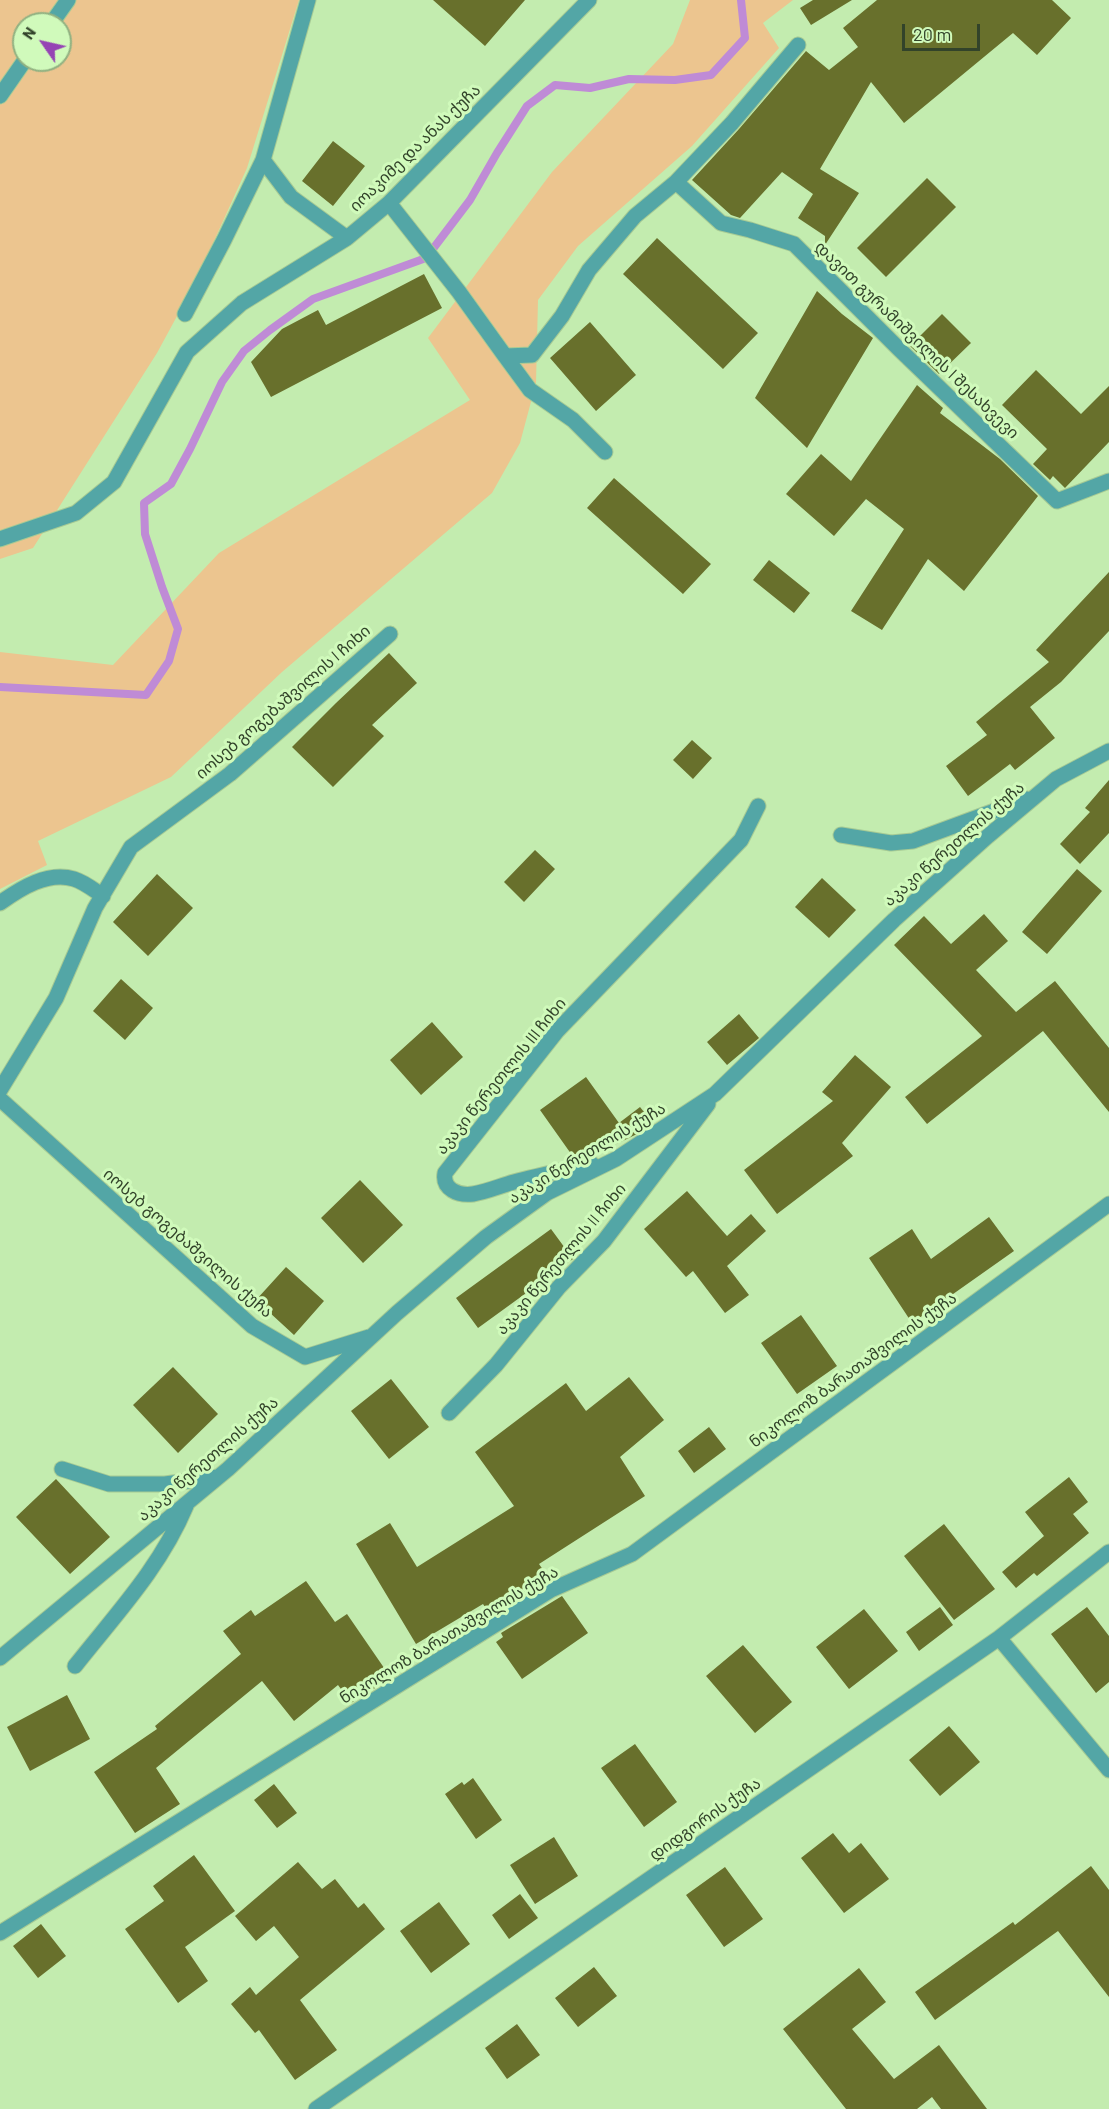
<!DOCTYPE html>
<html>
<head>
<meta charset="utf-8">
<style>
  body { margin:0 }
  #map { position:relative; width:1109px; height:2109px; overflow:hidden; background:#c3ecaf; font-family:Barlow,sans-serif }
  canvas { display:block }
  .north { position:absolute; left:12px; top:12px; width:60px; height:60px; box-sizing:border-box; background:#d0fabb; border:2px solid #91b181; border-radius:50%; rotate:304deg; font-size:16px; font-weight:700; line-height:24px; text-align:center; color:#32432a }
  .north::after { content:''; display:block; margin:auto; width:21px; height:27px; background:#9544b4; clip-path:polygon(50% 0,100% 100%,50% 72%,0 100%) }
  .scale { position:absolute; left:902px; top:24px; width:78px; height:27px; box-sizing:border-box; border:3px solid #32432a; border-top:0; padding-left:8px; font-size:18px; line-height:21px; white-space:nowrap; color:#32432a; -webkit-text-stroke:4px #d0fabb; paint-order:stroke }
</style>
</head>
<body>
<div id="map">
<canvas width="1109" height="2109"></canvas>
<div class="north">N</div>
<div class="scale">20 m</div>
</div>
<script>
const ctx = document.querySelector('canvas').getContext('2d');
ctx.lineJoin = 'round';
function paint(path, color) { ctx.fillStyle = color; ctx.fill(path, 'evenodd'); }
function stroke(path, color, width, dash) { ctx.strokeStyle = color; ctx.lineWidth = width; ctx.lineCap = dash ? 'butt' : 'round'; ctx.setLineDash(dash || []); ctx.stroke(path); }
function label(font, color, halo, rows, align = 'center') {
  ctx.font = font + ' Barlow,"Noto Sans Georgian",sans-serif'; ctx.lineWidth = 6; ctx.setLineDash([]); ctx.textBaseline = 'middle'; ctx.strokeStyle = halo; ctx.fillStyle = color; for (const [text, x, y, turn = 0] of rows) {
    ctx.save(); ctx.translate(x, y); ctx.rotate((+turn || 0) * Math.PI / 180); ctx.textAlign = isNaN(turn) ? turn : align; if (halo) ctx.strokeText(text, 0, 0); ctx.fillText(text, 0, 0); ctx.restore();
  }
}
paint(new Path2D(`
  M 0,0 L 299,0 L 247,168 L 195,283 L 157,353 L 33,548 L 0,559 ZM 24,24 L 60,24 L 60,60 L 24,60 Z
  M 690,0 L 793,0 L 763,23 L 779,48 L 692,146 L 578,246 L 538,300 L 536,383 L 520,443 L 492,493 L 282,672 L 171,777 L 38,841 L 47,865 L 0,889 L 0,652 L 113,665 L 219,553 L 470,400 L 428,338 L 552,172 L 673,44 Z`), '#ecc58f');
stroke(new Path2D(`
  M 0,687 L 146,695 L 169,661 L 178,629 L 162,587 L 145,534 L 144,503 L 171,484 L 190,449 L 222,382 L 244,351 L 270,330 L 313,299 L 426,258 L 470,200 L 497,153 L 527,106 L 555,85 L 590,88 L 629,79 L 675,80 L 711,75 L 745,38 L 741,0`), '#bf8bd6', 8);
paint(new Path2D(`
  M 433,0 L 525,0 L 485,46 Z
  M 813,0 L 852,0 L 811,25 L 800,8 Z
  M 877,0 L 1052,0 L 1071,18 L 1037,55 L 1013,33 L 904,123 L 871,82 L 820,169 L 859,193 L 825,245 L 825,236 L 798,218 L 813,194 L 782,172 L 740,218 L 731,215 L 692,180 L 739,129 L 806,51 L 829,70 L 858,47 L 843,28 Z
  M 333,141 L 365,166 L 333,206 L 302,181 Z
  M 927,178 L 956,207 L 886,277 L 857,248 Z
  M 657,238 L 758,333 L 723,369 L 623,274 Z
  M 424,274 L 442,308 L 271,397 L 251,362 L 282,329 L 318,310 L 326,325 Z
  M 817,291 L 842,314 L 873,338 L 807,448 L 755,398 Z
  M 942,314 L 971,343 L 939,374 L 910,346 Z
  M 590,322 L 636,375 L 596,411 L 550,358 Z
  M 1036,370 L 1081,414 L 1109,386 L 1109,442 L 1065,488 L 1053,476 L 1050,480 L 1033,464 L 1047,449 L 1002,405 Z
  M 917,385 L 943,408 L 940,413 L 1000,459 L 1038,496 L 964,591 L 928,559 L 882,630 L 851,611 L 904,529 L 866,499 L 834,536 L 786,494 L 821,454 L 851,481 Z
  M 614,478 L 711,564 L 683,594 L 587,508 Z
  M 769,560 L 810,593 L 794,613 L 753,580 Z
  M 1109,572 L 1109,631 L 1061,682 L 1030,707 L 1055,738 L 1015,770 L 1010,764 L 968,796 L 946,766 L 987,735 L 976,722 L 1049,662 L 1036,650 Z
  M 389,653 L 417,683 L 372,725 L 384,736 L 333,787 L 292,747 L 336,703 Z
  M 692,740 L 712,758 L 693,779 L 673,760 Z
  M 1109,780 L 1109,833 L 1080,864 L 1060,844 L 1090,812 L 1085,808 Z
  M 535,850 L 555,869 L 524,902 L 504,882 Z
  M 1077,869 L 1102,891 L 1047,954 L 1022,932 Z
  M 157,874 L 193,908 L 148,956 L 113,922 Z
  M 822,878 L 856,910 L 829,938 L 795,907 Z
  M 984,914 L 1008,941 L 976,970 L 1016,1012 L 1055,981 L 1109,1048 L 1109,1112 L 1043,1031 L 927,1124 L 905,1097 L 982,1036 L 894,945 L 924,916 L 951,944 Z
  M 121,979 L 153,1008 L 125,1040 L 93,1011 Z
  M 739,1014 L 759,1038 L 727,1065 L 707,1042 Z
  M 432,1022 L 463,1057 L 421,1095 L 390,1060 Z
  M 855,1055 L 891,1087 L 842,1143 L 853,1156 L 777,1214 L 744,1170 L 833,1101 L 822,1092 Z
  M 586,1077 L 619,1123 L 640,1107 L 653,1123 L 637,1134 L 594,1155 L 592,1152 L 574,1158 L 540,1110 Z
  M 360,1180 L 403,1225 L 363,1263 L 321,1218 Z
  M 687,1191 L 727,1236 L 751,1214 L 766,1231 L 727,1266 L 749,1295 L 725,1313 L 693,1271 L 686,1277 L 644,1229 Z
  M 989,1217 L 1014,1251 L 912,1323 L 869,1258 L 912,1229 L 931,1259 Z
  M 551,1229 L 573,1259 L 478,1328 L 456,1298 Z
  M 286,1267 L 324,1301 L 294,1335 L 256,1300 Z
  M 801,1315 L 837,1366 L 797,1394 L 761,1343 Z
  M 173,1367 L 218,1414 L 178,1453 L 133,1405 Z
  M 629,1377 L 664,1420 L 620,1457 L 645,1496 L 539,1564 L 550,1580 L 491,1616 L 483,1604 L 416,1644 L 356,1544 L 390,1523 L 417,1567 L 514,1506 L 475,1452 L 566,1383 L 586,1411 Z
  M 391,1379 L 429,1427 L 389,1459 L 351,1411 Z
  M 709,1427 L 726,1449 L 694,1473 L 678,1451 Z
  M 1069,1477 L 1088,1502 L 1073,1514 L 1089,1533 L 1037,1576 L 1034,1573 L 1016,1588 L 1002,1572 L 1044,1536 L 1025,1512 Z
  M 56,1479 L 110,1537 L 70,1574 L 16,1517 Z
  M 944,1524 L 995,1589 L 954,1620 L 904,1556 Z
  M 306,1581 L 335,1622 L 347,1614 L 391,1678 L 351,1703 L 338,1685 L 294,1721 L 262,1681 L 156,1768 L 180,1804 L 135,1833 L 94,1772 L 157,1729 L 155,1726 L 241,1654 L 223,1631 L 251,1610 L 255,1616 Z
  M 562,1596 L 588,1633 L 522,1679 L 496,1642 L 503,1637 L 501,1633 Z
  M 940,1607 L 953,1625 L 919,1651 L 906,1632 Z
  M 1087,1607 L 1109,1636 L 1109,1682 L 1096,1693 L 1051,1634 Z
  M 864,1609 L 898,1651 L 849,1689 L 816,1647 Z
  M 743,1645 L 792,1702 L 755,1733 L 706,1676 Z
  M 67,1695 L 90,1739 L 30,1771 L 7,1727 Z
  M 949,1726 L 980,1762 L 940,1796 L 909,1760 Z
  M 635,1744 L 677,1802 L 644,1827 L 601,1768 Z
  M 473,1778 L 502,1820 L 476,1839 L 445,1794 L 462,1782 L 464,1785 Z
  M 274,1784 L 297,1813 L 277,1828 L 254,1800 Z
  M 833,1833 L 849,1853 L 861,1843 L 889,1879 L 844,1913 L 801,1858 Z
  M 554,1837 L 578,1876 L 535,1904 L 510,1865 Z
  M 194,1855 L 235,1911 L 185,1947 L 208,1981 L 178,2003 L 125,1929 L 164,1901 L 153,1886 Z
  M 298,1862 L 322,1889 L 335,1879 L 358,1908 L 364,1903 L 385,1929 L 300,2000 L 337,2050 L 295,2080 L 259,2030 L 255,2033 L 231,2004 L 250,1987 L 256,1995 L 299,1957 L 274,1926 L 256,1941 L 235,1916 Z
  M 1091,1866 L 1109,1890 L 1109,1997 L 1058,1931 L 935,2020 L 915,1992 L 1013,1922 L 1015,1925 Z
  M 725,1867 L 763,1919 L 724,1947 L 686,1895 Z
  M 520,1894 L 538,1918 L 509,1939 L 492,1915 Z
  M 439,1902 L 470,1944 L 431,1973 L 400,1931 Z
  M 41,1924 L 66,1956 L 38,1978 L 13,1946 Z
  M 594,1967 L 617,1996 L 578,2027 L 555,1998 Z
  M 859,1968 L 886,2002 L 852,2029 L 894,2079 L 939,2045 L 987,2109 L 941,2109 L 932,2097 L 917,2109 L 846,2109 L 783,2029 Z
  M 517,2024 L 540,2055 L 507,2079 L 485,2048 Z`), '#68702c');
const minor = new Path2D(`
  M 308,0 L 263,160 L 291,197 L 347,238
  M 51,24 L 68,0
  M 0,96 L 25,60
  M 676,182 L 732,123 L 798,45
  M 389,203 L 459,292 L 505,356 L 532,355 L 562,316 L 589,270 L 635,216 L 676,182 L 721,223 L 750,230 L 794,244 L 899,349 L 1057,501 L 1109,481
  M 185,314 L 224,240 L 263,160
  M 505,356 L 530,390 L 573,420 L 605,452
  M 0,539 L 76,513 L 114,482 L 187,352 L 242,303 L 347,238 L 389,203 L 589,0
  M 841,835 L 891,843 L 913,841 L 1027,799
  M 0,903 C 21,888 48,871 74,879 C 84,882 94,890 103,896
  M 0,1090 L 56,998 L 95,908 L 131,847 L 230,774 L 390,634
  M 0,1099 L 252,1326 L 305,1357 L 369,1337
  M 592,1164 C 566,1170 540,1175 514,1182 C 500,1186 486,1192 473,1194 C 458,1196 442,1189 445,1173 L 557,1031 L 741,840 L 758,806
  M 449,1413 L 496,1365 L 559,1287 L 604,1241 L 708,1104
  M 62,1469 L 109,1484 L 165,1484 L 218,1477
  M 999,1638 L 1109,1770
  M 0,1658 L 228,1469 L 397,1313 L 486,1237 L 547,1193 L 616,1159 L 715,1094 L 894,920 L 988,836 L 1056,779 L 1109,751
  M 75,1666 C 116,1614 160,1568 186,1506
  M 0,1933 L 551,1590 L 632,1554 L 1109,1204
  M 316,2109 L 999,1638 L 1109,1552`);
stroke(minor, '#a6ca94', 17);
stroke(minor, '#53a6a6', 15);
label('16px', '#32432a', '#d0fabb', [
  ["იოაკიმე და ანას ქუჩა",415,148,-44],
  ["დავით გურამიშვილის I შესახვევი",917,340,44],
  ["იოსებ გოგებაშვილის I ჩიხი",283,702,-41],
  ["აკაკი წერეთლის ქუჩა",954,844,-41],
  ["აკაკი წერეთლის III ჩიხი",501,1076,-51],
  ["აკაკი წერეთლის ქუჩა",587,1153,-31],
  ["იოსებ გოგებაშვილის ქუჩა",188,1243,41],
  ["აკაკი წერეთლის II ჩიხი",561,1259,-50],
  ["ნიკოლოზ ბარათაშვილის ქუჩა",853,1370,-36],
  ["აკაკი წერეთლის ქუჩა",208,1459,-41],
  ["ნიკოლოზ ბარათაშვილის ქუჩა",449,1635,-31],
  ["დიდგორის ქუჩა",705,1819,-35]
]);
</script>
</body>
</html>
